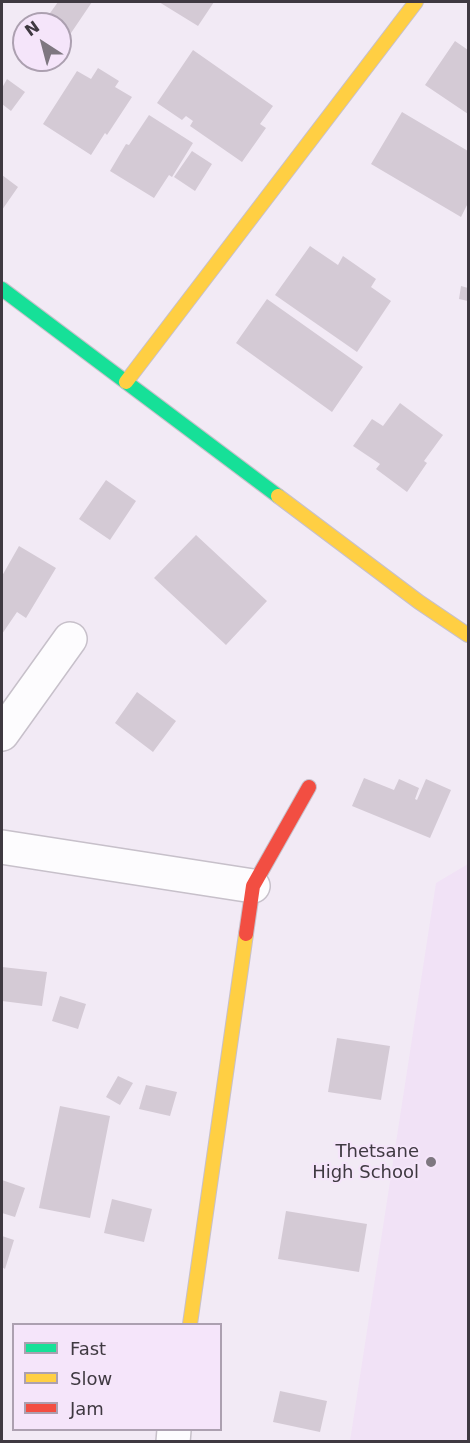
<!DOCTYPE html>
<html>
<head>
<meta charset="utf-8">
<style>
  body { margin:0 }
  #map { position:relative; width:470px; height:1443px; overflow:hidden; background:#f2eaf5; font-family:"DejaVu Sans",sans-serif }
  canvas { display:block }
  .frame { position:absolute; inset:0; border:3px solid #3f3941; pointer-events:none }
  .legend { position:absolute; left:12px; top:1323px; width:210px; height:108px; box-sizing:border-box; background:#f5e5fa; border:2px solid #aca0b0; margin:0; padding:8px 10px; list-style:none; font-size:18px; color:#3f3941 }
  .legend li { display:flex; align-items:center; gap:12px; height:30px }
  .legend b { width:30px; border:2px solid #aca0b0 }
  .north { position:absolute; left:12px; top:12px; width:60px; height:60px; box-sizing:border-box; background:#f5e5fa; border:2px solid #aca0b0; border-radius:50%; rotate:324deg; font-size:16px; font-weight:700; line-height:24px; text-align:center; color:#3f3941 }
  .north::after { content:''; display:block; margin:auto; width:21px; height:27px; background:#7e7780; clip-path:polygon(50% 0,100% 100%,50% 72%,0 100%) }
</style>
</head>
<body>
<div id="map">
<canvas width="470" height="1443"></canvas>
<div class="frame"></div>
<ul class="legend">
<li><b style="height:8px;background:#16e098"></b>Fast</li>
<li><b style="height:8px;background:#ffcf43"></b>Slow</li>
<li><b style="height:8px;background:#f24e42"></b>Jam</li>
</ul>
<div class="north">N</div>
</div>
<script>
const ctx = document.querySelector('canvas').getContext('2d');
ctx.lineJoin = 'round';
function paint(path, color) { ctx.fillStyle = color; ctx.fill(path, 'evenodd'); }
function stroke(path, color, width, dash) { ctx.strokeStyle = color; ctx.lineWidth = width; ctx.lineCap = dash ? 'butt' : 'round'; ctx.setLineDash(dash || []); ctx.stroke(path); }
function label(font, color, halo, rows, align = 'center') {
  ctx.font = font + ' "DejaVu Sans",sans-serif'; ctx.lineWidth = 4.5; ctx.setLineDash([]); ctx.textBaseline = 'middle'; ctx.strokeStyle = halo; ctx.fillStyle = color; for (const [text, x, y, turn = 0] of rows) {
    ctx.save(); ctx.translate(x, y); ctx.rotate((+turn || 0) * Math.PI / 180); ctx.textAlign = isNaN(turn) ? turn : align; if (halo) ctx.strokeText(text, 0, 0); ctx.fillText(text, 0, 0); ctx.restore();
  }
}
paint(new Path2D(`
  M 468,864 L 468,1441 L 350,1441 L 436,883 Z`), '#f1e2f6');
paint(new Path2D(`
  M 58,2 L 92,2 L 69,36 L 60,30 L 60,24 L 51,24 L 45,20 Z
  M 159,2 L 214,2 L 198,26 Z
  M 455,41 L 468,50 L 468,114 L 425,85 Z
  M 193,50 L 273,106 L 260,124 L 266,128 L 242,162 L 190,126 L 193,121 L 186,116 L 182,120 L 157,103 Z
  M 98,68 L 119,81 L 115,87 L 132,97 L 107,135 L 105,133 L 91,155 L 43,124 L 77,71 L 91,79 Z
  M 7,79 L 25,92 L 11,111 L 2,104 L 2,88 Z
  M 402,112 L 468,151 L 468,203 L 461,217 L 371,164 Z
  M 149,115 L 193,143 L 172,177 L 169,175 L 154,198 L 110,171 L 126,144 L 129,145 Z
  M 192,151 L 212,164 L 195,191 L 174,177 Z
  M 2,175 L 18,187 L 2,210 Z
  M 310,246 L 338,265 L 343,256 L 376,279 L 371,287 L 391,301 L 357,352 L 275,295 Z
  M 461,286 L 468,288 L 468,301 L 459,299 Z
  M 267,299 L 363,367 L 332,412 L 236,343 Z
  M 400,403 L 443,435 L 424,461 L 427,463 L 407,492 L 376,469 L 380,464 L 353,446 L 372,419 L 383,426 Z
  M 106,480 L 136,501 L 110,540 L 79,519 Z
  M 196,535 L 267,601 L 226,645 L 154,578 Z
  M 19,546 L 56,568 L 26,618 L 17,612 L 2,634 L 2,576 Z
  M 137,692 L 176,721 L 153,752 L 115,723 Z
  M 364,778 L 394,790 L 399,779 L 419,788 L 415,799 L 417,800 L 426,779 L 451,790 L 430,838 L 352,806 Z
  M 2,967 L 47,972 L 42,1006 L 2,1001 Z
  M 60,996 L 86,1004 L 78,1029 L 52,1021 Z
  M 337,1038 L 390,1046 L 381,1100 L 328,1092 Z
  M 118,1076 L 133,1083 L 120,1105 L 106,1097 Z
  M 146,1085 L 177,1092 L 170,1116 L 139,1109 Z
  M 60,1106 L 110,1116 L 90,1218 L 39,1208 Z
  M 2,1180 L 25,1188 L 15,1217 L 2,1213 Z
  M 112,1199 L 152,1209 L 144,1242 L 104,1233 Z
  M 286,1211 L 367,1224 L 359,1272 L 278,1259 Z
  M 2,1236 L 14,1240 L 5,1269 L 2,1267 Z
  M 280,1391 L 327,1401 L 320,1432 L 273,1422 Z`), '#d4cad5');
const street = new Path2D(`
  M 2,734 L 70,639
  M 2,847 L 253,886
  M 173,1442 L 174,1430`);
const fast = new Path2D(`
  M 2,289 L 278,496`);
const slow = new Path2D(`
  M 126,382 L 416,2
  M 278,496 L 419,602 L 468,635
  M 190,1324 L 246,934`);
const jam = new Path2D(`
  M 246,934 L 253,886 L 309,787`);
stroke(street, '#c7c0ca', 36);
stroke(fast, '#c7c0ca', 16);
stroke(slow, '#c7c0ca', 16);
stroke(jam, '#c7c0ca', 16);
stroke(street, '#fdfcfe', 33);
stroke(fast, '#16e098', 14);
stroke(slow, '#ffcf43', 14);
stroke(jam, '#f24e42', 14);
for (const [x, y, r, color] of [
  [431,1162,6,"#7e7780"]
]) { const dot = new Path2D(); dot.arc(x, y, r, 0, 2 * Math.PI); ctx.fillStyle = color; ctx.fill(dot); stroke(dot, '#f5e5fa', 2); }
label('18px', '#3f3941', '#f5e5fa', [
  ["Thetsane",419,1152],
  ["High School",419,1173]
], 'right');
</script>
</body>
</html>
